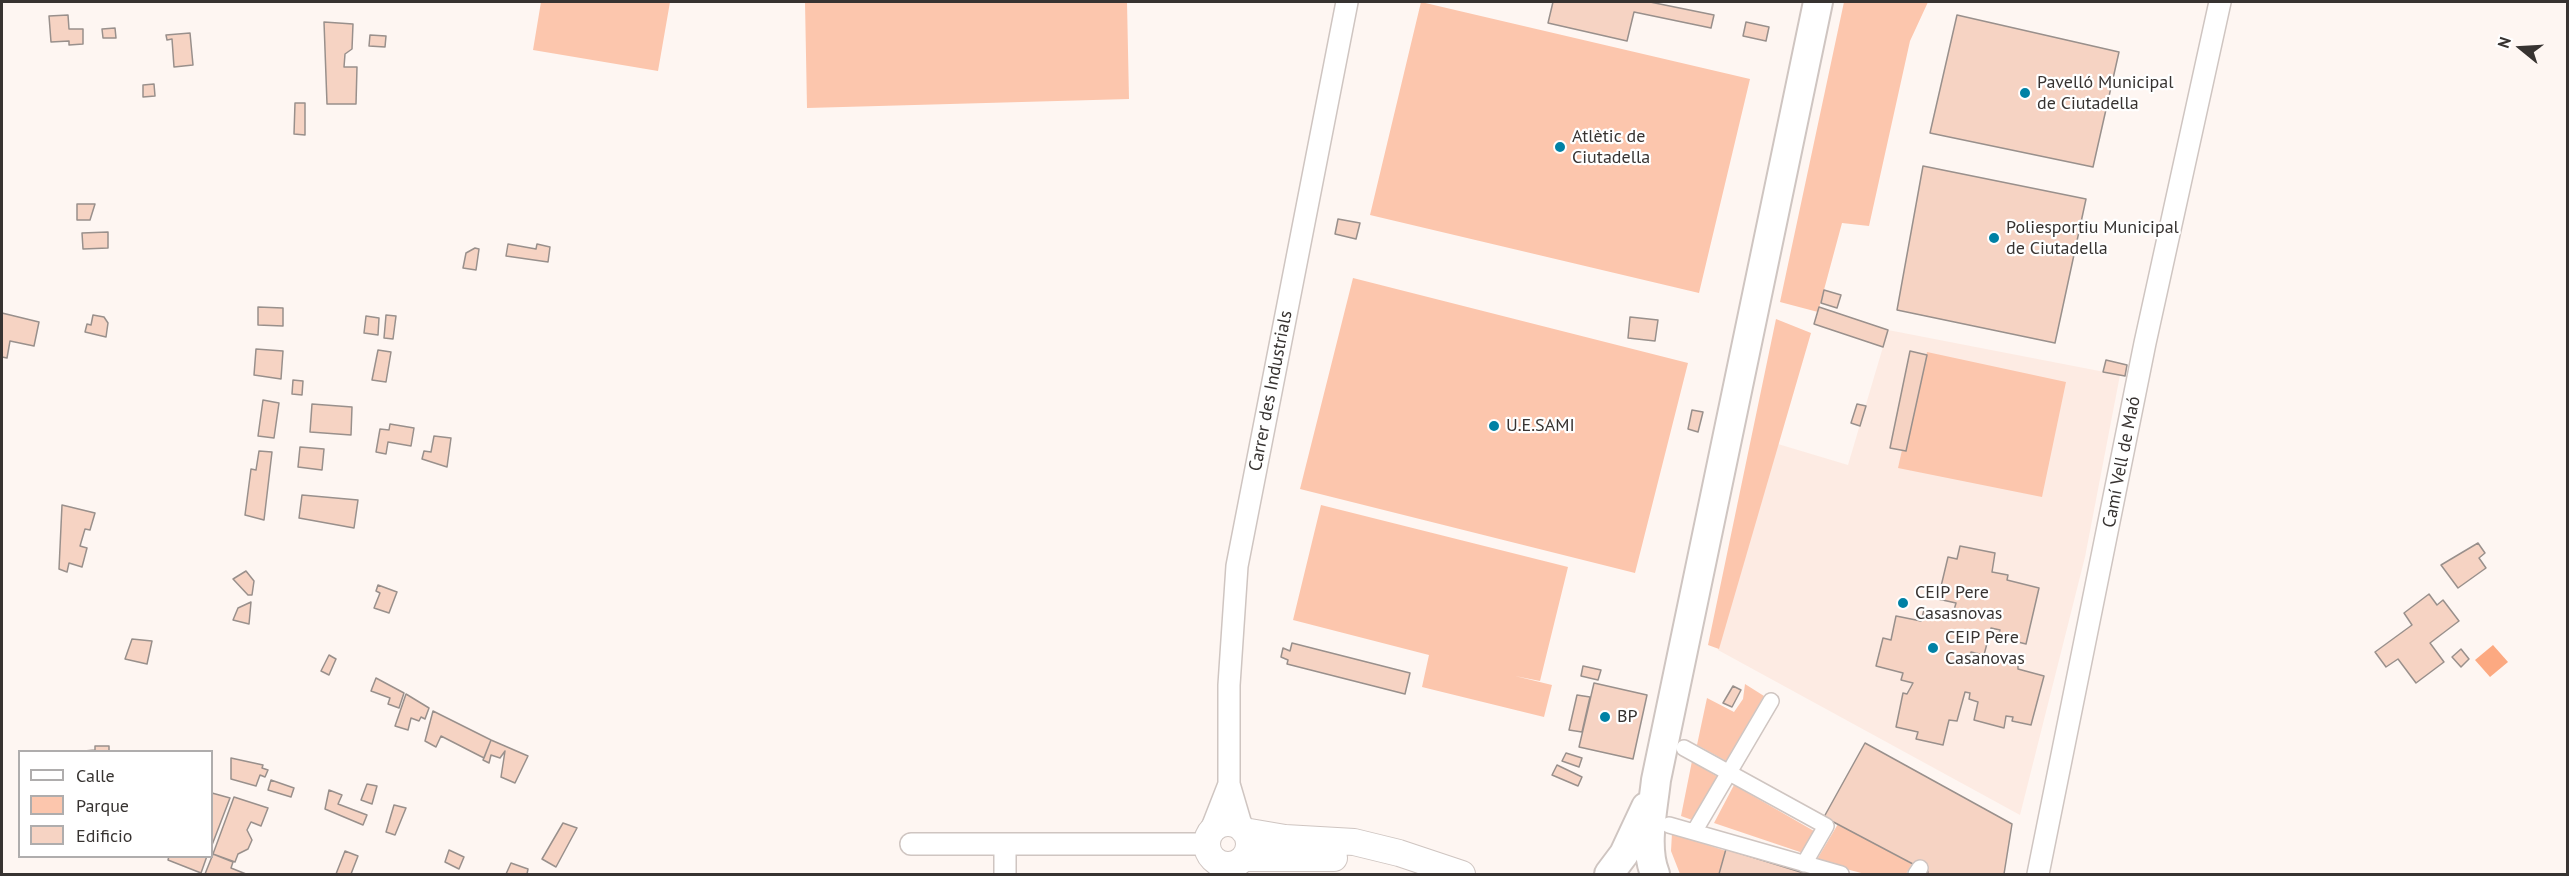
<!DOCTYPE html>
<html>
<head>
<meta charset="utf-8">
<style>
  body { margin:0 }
  #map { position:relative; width:2569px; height:876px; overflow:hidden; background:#fef6f2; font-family:"PT Sans",sans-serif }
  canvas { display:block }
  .frame { position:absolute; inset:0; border:3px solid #373331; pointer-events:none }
  .legend { position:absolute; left:18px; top:750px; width:195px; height:108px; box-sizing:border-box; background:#fff; border:2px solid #afadad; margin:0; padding:8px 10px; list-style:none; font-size:18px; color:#373331 }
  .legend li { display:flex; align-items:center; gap:12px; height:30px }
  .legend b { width:30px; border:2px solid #afadad }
  .north { position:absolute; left:2491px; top:18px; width:60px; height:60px; -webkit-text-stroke:4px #fff; paint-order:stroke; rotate:288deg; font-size:16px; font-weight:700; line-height:24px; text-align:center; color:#373331 }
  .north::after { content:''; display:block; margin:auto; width:21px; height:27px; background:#373331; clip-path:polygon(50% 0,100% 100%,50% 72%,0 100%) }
</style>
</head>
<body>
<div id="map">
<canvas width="2569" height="876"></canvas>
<div class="frame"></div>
<ul class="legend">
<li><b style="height:8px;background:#fff"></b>Calle</li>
<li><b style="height:16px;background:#fcc6ad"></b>Parque</li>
<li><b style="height:16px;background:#f6d3c3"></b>Edificio</li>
</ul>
<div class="north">N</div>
</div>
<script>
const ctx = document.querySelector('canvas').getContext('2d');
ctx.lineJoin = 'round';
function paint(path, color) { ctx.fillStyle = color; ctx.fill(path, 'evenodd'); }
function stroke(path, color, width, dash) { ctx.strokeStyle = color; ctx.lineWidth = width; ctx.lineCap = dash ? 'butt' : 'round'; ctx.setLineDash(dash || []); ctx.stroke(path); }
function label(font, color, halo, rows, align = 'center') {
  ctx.font = font + ' "PT Sans",sans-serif'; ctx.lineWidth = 4.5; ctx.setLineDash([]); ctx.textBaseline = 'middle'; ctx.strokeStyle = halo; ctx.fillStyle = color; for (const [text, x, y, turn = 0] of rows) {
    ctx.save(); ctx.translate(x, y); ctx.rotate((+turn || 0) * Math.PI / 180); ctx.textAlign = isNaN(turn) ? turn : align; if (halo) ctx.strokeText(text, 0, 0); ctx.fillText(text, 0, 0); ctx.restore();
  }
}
paint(new Path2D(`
  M 1888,330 L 2120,375 L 2085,557 L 2020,815 L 1718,650 L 1778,444 L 1848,465 Z`), '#fdebe3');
paint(new Path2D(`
  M 541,2 L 670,2 L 658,71 L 533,50 Z
  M 805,2 L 1127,2 L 1129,99 L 807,108 Z
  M 1421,2 L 1750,79 L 1699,293 L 1370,215 Z
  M 1844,2 L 1928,2 L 1910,41 L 1869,226 L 1842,223 L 1818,312 L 1780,302 Z
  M 1353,278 L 1688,363 L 1635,573 L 1300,489 Z
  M 1776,319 L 1811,333 L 1719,649 L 1708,645 Z
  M 1927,352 L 2066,382 L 2042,497 L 1898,468 L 1902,450 L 1906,451 Z
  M 1321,505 L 1568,567 L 1540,681 L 1515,676 L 1552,685 L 1544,717 L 1422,687 L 1429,655 L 1293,620 Z
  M 1745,684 L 1764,696 L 1726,761 L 1697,745 L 1707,698 L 1734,712 L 1743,699 Z
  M 1692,761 L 1718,777 L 1695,821 L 1681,816 Z
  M 1734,785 L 1814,831 L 1803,853 L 1714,823 Z
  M 1838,824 L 1912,864 L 1906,874 L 1865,874 L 1816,861 Z
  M 1672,833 L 1726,851 L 1719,874 L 1680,874 L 1671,851 Z`), '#fcc6ad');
paint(new Path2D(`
  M 2493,645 L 2508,662 L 2490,677 L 2475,660 Z`), '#fca981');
const building = new Path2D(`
  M 1553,2 L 1650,2 L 1714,15 L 1711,28 L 1634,12 L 1627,41 L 1548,23 Z
  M 68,15 L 69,29 L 83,29 L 83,44 L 69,45 L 69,41 L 51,42 L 49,16 Z
  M 1957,15 L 2119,52 L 2093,167 L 1930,133 Z
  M 324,22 L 353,24 L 352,49 L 345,54 L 344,67 L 357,67 L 356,104 L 327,104 Z
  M 1746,22 L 1769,27 L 1766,41 L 1743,36 Z
  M 115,28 L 116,38 L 103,38 L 102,29 Z
  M 190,33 L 193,65 L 174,67 L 172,39 L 167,40 L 166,35 Z
  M 370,35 L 386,36 L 385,47 L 369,46 Z
  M 154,84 L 155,96 L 143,97 L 143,85 Z
  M 295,103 L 305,103 L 305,135 L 294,134 Z
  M 1923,166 L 2086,199 L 2055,343 L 1897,310 Z
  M 77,204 L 95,204 L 90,220 L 77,220 Z
  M 1338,219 L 1360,223 L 1356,239 L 1335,234 Z
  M 108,232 L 108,248 L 83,249 L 82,233 Z
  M 508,244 L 536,249 L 537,244 L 550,247 L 548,262 L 506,256 Z
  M 475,248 L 479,249 L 476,270 L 463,268 L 466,253 Z
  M 1824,290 L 1841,295 L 1837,308 L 1821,303 Z
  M 258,307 L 283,308 L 283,326 L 258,325 Z
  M 1819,307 L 1888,330 L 1883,347 L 1814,324 Z
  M 2,313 L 39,322 L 34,346 L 10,341 L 7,358 L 2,357 Z
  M 93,315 L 104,317 L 108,323 L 106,337 L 85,332 L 87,324 L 91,325 Z
  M 386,315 L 396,316 L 393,339 L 384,338 Z
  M 366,316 L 379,318 L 378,335 L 364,333 Z
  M 1630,317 L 1658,320 L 1655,341 L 1628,338 Z
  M 256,349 L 283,351 L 281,379 L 254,375 Z
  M 378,350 L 391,352 L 386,382 L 372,380 Z
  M 1910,351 L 1927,355 L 1906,451 L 1890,448 Z
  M 2106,360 L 2127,365 L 2125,376 L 2103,372 Z
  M 293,380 L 303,381 L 302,395 L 292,394 Z
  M 263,400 L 279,403 L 274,438 L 258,436 Z
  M 312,404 L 352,407 L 351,435 L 310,432 Z
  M 1857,404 L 1866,406 L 1860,426 L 1851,423 Z
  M 1692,410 L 1703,412 L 1698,432 L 1688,429 Z
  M 390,424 L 414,428 L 411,446 L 388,442 L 386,454 L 376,452 L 380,429 L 389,430 Z
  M 434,436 L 451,438 L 447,467 L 422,459 L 424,451 L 431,452 Z
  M 300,447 L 324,449 L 322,470 L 298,467 Z
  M 259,451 L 272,452 L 264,520 L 245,515 L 251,469 L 256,470 Z
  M 302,495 L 358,500 L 354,528 L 299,518 Z
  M 62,505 L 95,513 L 90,530 L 85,529 L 80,546 L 87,548 L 82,567 L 69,563 L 67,572 L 59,569 Z
  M 2478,543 L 2485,553 L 2479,558 L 2486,568 L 2458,588 L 2441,565 Z
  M 1960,546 L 1995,553 L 1992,572 L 2008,575 L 2007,580 L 2039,588 L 2026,644 L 1998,637 L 2000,630 L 1991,628 L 1984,655 L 1971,652 L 1970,659 L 1987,663 L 1989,658 L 2018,665 L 2018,669 L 2044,676 L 2031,725 L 2012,721 L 2013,717 L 2006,716 L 2004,728 L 1974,720 L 1978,702 L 1969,699 L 1970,693 L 1965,692 L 1957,721 L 1949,720 L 1943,745 L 1916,739 L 1918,732 L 1896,727 L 1903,693 L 1907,694 L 1913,683 L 1901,680 L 1903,673 L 1876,666 L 1883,638 L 1891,640 L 1896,616 L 1921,621 L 1924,610 L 1952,617 L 1956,603 L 1938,599 L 1948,557 L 1957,559 Z
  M 246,571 L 254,581 L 252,595 L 248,595 L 233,579 Z
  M 378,585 L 397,592 L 389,613 L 374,608 L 380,593 L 376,591 Z
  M 2429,594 L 2437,605 L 2443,600 L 2459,621 L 2430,643 L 2444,662 L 2416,683 L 2398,659 L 2386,667 L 2375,652 L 2412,625 L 2404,613 Z
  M 251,602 L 249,624 L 233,620 L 238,608 Z
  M 132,639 L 152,641 L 147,664 L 125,659 Z
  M 1292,643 L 1410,673 L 1405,694 L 1287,664 L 1288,660 L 1281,657 L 1283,648 L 1290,651 Z
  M 2461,649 L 2469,659 L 2461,667 L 2452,657 Z
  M 329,655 L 336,659 L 329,675 L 321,671 Z
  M 1583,666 L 1601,670 L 1598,680 L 1581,676 Z
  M 376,678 L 404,693 L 399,708 L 388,704 L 390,698 L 371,691 Z
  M 1594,683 L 1647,695 L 1633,759 L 1579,747 Z
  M 1733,686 L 1741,690 L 1732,707 L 1723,703 Z
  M 406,694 L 429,708 L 425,719 L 421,717 L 419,721 L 411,718 L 408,730 L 395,726 Z
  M 1577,695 L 1590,697 L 1582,732 L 1569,730 Z
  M 433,711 L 491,740 L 484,758 L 441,736 L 436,747 L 425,741 Z
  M 491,740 L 528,756 L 515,783 L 501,777 L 505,751 L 500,758 L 491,755 L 489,763 L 483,760 Z
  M 1865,743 L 2012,824 L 2004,874 L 1927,874 L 1928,872 L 1824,817 Z
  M 95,746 L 109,746 L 109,752 L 73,752 L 95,750 Z
  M 1566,753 L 1582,758 L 1579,767 L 1562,761 Z
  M 231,758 L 263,765 L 262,768 L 268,770 L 265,777 L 260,775 L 256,786 L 231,779 Z
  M 1557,765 L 1582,777 L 1578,786 L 1552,775 Z
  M 271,780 L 294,788 L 291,797 L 268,790 Z
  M 367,784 L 377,786 L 372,804 L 361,800 Z
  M 329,790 L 342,795 L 338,804 L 367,815 L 363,825 L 325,809 Z
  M 212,793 L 230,798 L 212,845 Z
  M 234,797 L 268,808 L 261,826 L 251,822 L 247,830 L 252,840 L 248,849 L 238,854 L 235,862 L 213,854 Z
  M 394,805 L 406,808 L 395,835 L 386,832 Z
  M 563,823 L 577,828 L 556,867 L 542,859 Z
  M 1726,849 L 1807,874 L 1719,874 Z
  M 449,850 L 464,857 L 459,869 L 445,862 Z
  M 345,851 L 358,856 L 351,874 L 336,874 Z
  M 213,854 L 233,862 L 231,868 L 246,874 L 205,874 Z
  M 169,856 L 207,856 L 201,873 L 168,860 Z
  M 511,863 L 528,869 L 527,874 L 506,874 Z`);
paint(building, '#f6d3c3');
stroke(building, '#99908c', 1.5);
const pedestrian = new Path2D(`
  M 1684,748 L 1826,826 L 1804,864
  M 1669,825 L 1841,874
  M 1694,832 L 1771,701
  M 1916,874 L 1920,868`);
const minor = new Path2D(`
  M 1242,828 L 1229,784 L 1229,685 L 1237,566 L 1347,2
  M 1211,830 L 1229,784
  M 911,844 L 1206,844
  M 1005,846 L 1005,874
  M 2038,874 L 2145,343 L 2220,2`);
const tertiary = new Path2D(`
  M1207 844a21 21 0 1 1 42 0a21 21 0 1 1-42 0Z
  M 1244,831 L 1285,838 L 1354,842 L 1399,853 L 1462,874
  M 1244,858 L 1334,858`);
const secondary = new Path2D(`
  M 1609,874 L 1624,854 L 1646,807
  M 1655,874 C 1644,847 1653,809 1656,780 L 1818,2`);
stroke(pedestrian, '#cfc5c1', 18);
stroke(minor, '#cfc5c1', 24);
stroke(tertiary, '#cfc5c1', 28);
stroke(secondary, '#cfc5c1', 32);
stroke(pedestrian, '#fff', 15);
stroke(minor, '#fff', 21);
stroke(tertiary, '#fff', 26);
stroke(secondary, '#fff', 28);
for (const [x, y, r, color] of [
  [2025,93,6,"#0081a5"],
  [1560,147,6,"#0081a5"],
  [1994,238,6,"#0081a5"],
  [1494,426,6,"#0081a5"],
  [1903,603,6,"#0081a5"],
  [1933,648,6,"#0081a5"],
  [1605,717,6,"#0081a5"]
]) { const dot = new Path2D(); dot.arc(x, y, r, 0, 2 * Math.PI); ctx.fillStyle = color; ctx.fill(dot); stroke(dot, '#fff', 2); }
label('18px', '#373331', '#fff', [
  ["Pavelló Municipal",2037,83],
  ["de Ciutadella",2037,104],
  ["Atlètic de",1572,137],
  ["Ciutadella",1572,158],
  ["Poliesportiu Municipal",2006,228],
  ["de Ciutadella",2006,249],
  ["U.E.SAMI",1506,426],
  ["CEIP Pere",1915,593],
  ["Casasnovas",1915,614],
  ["CEIP Pere",1945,638],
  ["Casanovas",1945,659],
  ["BP",1617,717]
], 'left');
label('18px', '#373331', '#fff', [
  ["Carrer des Industrials",1271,391,-79],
  ["Camí Vell de Maó",2122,462,-79]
]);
</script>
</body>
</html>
